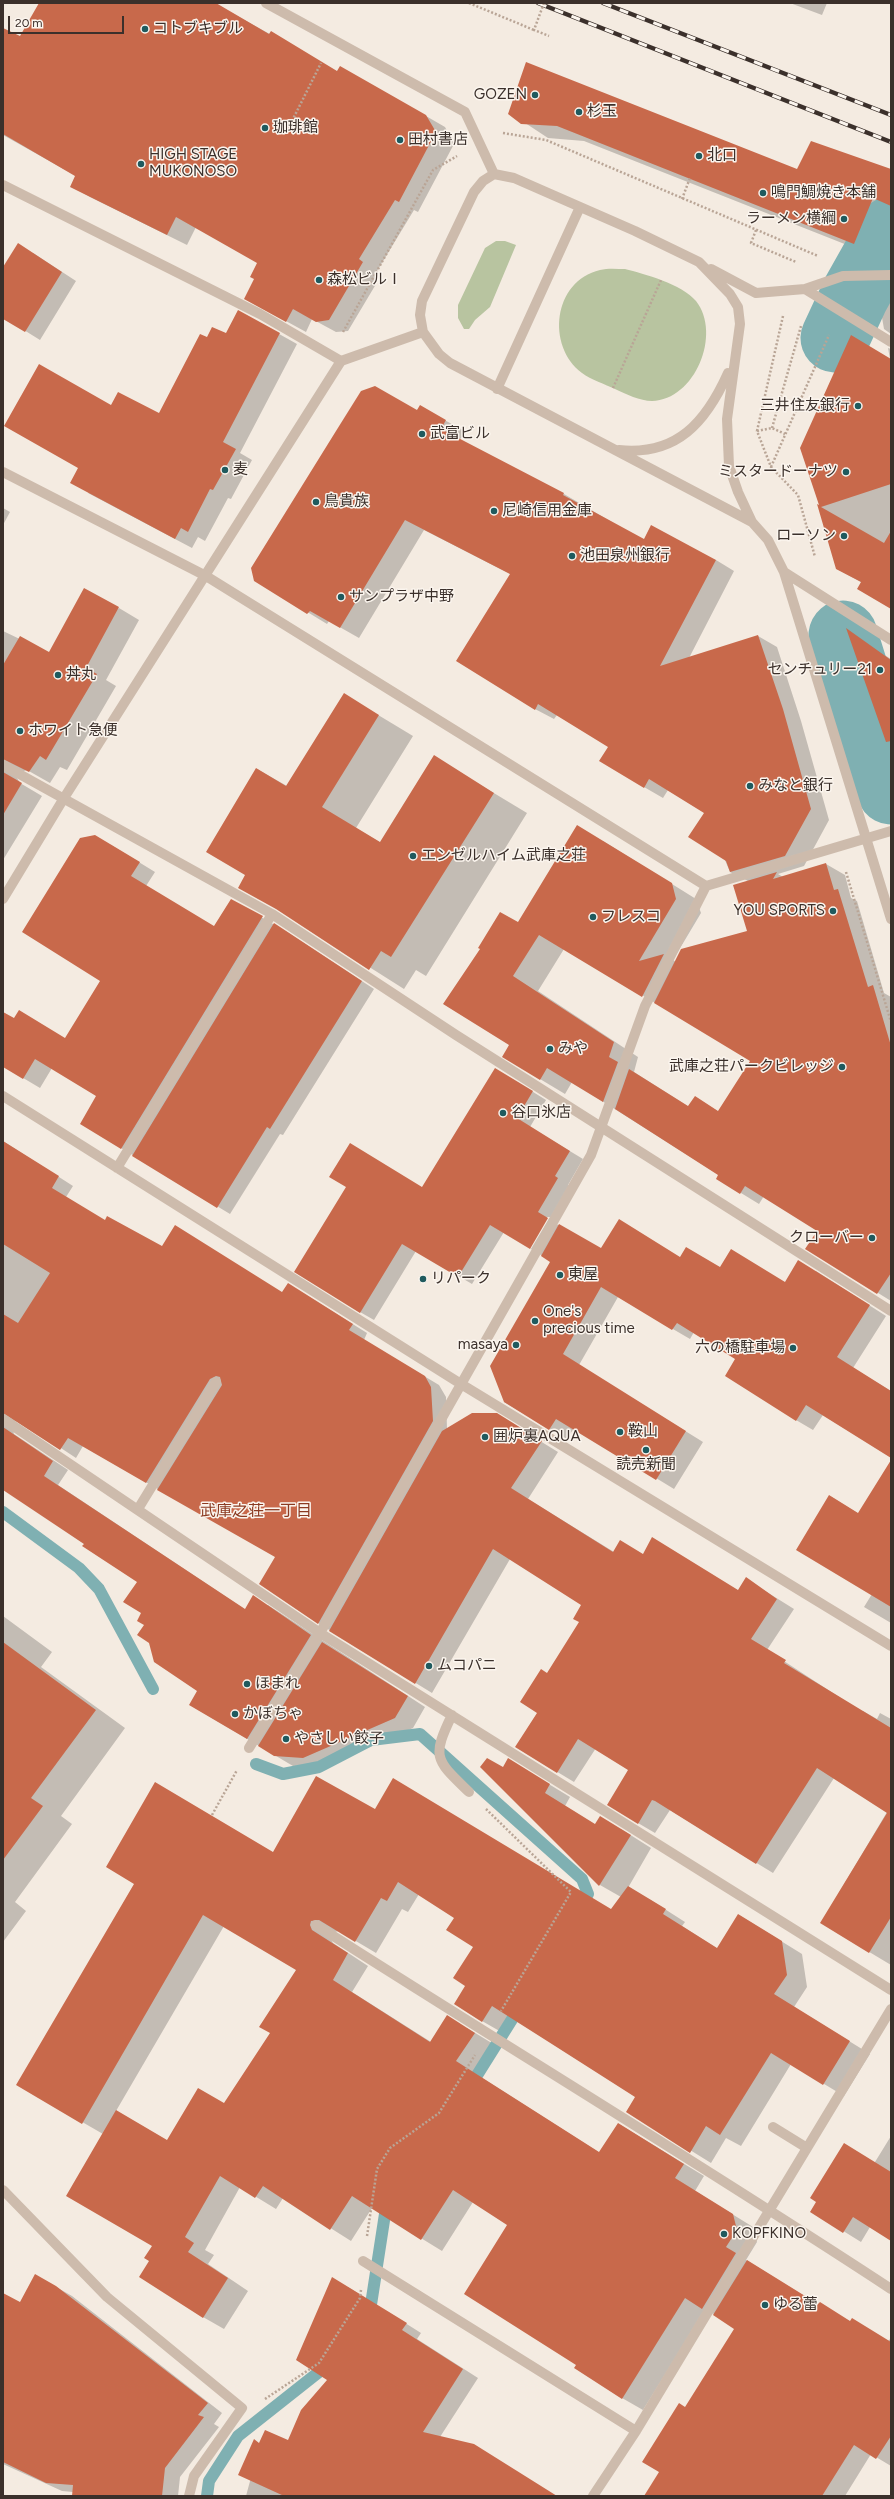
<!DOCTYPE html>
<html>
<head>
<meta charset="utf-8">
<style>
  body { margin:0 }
  #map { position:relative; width:894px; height:2499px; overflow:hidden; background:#f4ebe1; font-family:Figtree,sans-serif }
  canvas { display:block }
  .frame { position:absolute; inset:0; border:4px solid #3b302b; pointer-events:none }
  .scale { position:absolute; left:8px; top:16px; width:116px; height:18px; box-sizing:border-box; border:2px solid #3b302b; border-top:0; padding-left:5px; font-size:12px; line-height:14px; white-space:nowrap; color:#3b302b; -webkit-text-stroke:3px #fbf5ee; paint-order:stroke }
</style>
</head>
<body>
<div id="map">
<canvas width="894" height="2499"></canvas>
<div class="frame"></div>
<div class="scale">20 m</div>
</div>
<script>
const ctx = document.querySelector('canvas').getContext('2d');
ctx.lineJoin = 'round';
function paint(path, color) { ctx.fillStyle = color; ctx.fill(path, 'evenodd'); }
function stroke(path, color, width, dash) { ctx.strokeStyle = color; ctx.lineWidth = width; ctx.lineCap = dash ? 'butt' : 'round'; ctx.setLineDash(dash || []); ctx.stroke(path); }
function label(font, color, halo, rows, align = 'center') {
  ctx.font = font + ' Figtree,"Noto Sans JP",sans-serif'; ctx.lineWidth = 3; ctx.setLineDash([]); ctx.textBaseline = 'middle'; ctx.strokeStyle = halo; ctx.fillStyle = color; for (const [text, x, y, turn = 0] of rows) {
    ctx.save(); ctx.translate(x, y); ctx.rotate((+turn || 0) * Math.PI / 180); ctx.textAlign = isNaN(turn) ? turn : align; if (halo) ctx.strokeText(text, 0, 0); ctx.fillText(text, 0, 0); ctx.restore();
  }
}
paint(new Path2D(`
  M 496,241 L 505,241 L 516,245 L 490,307 L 475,320 L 469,329 L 464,329 L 458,318 L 458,305 L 485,248 Z
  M 625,269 C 644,274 682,284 696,301 C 722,334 695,400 652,401 C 640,401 626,394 615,389 C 605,384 591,380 582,373 C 546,346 553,281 600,270 C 608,268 617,269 625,269 Z`), '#b8c4a0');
paint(new Path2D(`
  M 40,3 L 214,3 L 338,72 L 374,86 L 445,127 L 454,144 L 418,212 L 414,210 L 377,271 L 382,274 L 348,331 L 336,332 L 312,319 L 306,332 L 264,309 L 255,278 L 259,263 L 196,227 L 187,245 L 90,197 L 71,186 L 76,176 L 3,135 L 3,29 L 21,37 Z
  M 790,3 L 827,3 L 822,15 Z
  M 510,113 L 797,170 L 891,172 L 891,232 L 880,258 L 584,141 L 548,138 Z
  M 33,253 L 76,281 L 40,340 L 3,317 L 3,269 Z
  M 878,295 L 891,295 L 891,334 L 884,329 Z
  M 238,311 L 297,344 L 240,453 L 252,460 L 231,499 L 228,498 L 205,541 L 198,537 L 192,548 L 88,493 L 112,406 L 160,415 L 207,339 L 226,335 Z
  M 888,348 L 891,349 L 891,593 L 874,589 L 837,569 L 823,514 L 801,448 L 890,359 Z
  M 420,407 L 465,431 L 460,440 L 564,494 L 644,541 L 716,560 L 734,571 L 689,658 L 758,636 L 777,647 L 801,721 L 829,820 L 804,866 L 778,874 L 783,877 L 826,864 L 845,875 L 851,898 L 857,901 L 884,993 L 891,997 L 891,1301 L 807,1249 L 818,1231 L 764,1196 L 759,1204 L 741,1193 L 717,1178 L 719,1175 L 572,1082 L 565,1094 L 540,1079 L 511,1045 L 444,1004 L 518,923 L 603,841 L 696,899 L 701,913 L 673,960 L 676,962 L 748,932 L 748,881 L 730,872 L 705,813 L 668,790 L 663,798 L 644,787 L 609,746 L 557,715 L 554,719 L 535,709 L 510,574 L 424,530 L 359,638 L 329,621 L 327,624 L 255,580 ZM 564,949 L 752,1060 L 719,1112 L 695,1097 L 689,1107 L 634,1072 L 638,1057 L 538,991 Z
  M 3,508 L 10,512 L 3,525 Z
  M 119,608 L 139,620 L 106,680 L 116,686 L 67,770 L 60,767 L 50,783 L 27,770 L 18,773 L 17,778 L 20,783 L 42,796 L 3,860 L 3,631 L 49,653 Z
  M 849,633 L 891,659 L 891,746 Z
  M 345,695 L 413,736 L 356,828 L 381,843 L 434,757 L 527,813 L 426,976 L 416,970 L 404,989 L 284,913 L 247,875 L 257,769 L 287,786 Z
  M 111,845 L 155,872 L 146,886 L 214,927 L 231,900 L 287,932 L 374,989 L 283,1135 L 280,1134 L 230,1214 L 121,1148 L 98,1096 L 52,1068 L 40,1088 L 3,1066 L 3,1012 L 14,1019 L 66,1039 L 101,980 Z
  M 509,1077 L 546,1100 L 530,1127 L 583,1159 L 568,1185 L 571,1187 L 551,1221 L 601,1249 L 681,1258 L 785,1282 L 816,1271 L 886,1316 L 853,1368 L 891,1391 L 891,1457 L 823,1415 L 813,1430 L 796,1420 L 737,1359 L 694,1332 L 690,1339 L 618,1297 L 579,1365 L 703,1442 L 674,1489 L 574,1428 L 567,1439 L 504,1402 L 551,1261 L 531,1249 L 550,1217 L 547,1217 L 530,1248 L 504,1232 L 472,1284 L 416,1251 L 374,1320 L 360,1312 L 422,1188 Z
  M 3,1141 L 73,1186 L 66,1197 L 105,1221 L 162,1248 L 283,1293 L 303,1293 L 367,1333 L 364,1340 L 439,1385 L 446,1397 L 447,1429 L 514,1425 L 558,1452 L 528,1499 L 614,1552 L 644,1555 L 738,1591 L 746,1579 L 794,1609 L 767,1650 L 862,1712 L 863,1711 L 877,1719 L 880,1713 L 891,1719 L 891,1965 L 821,1923 L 887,1812 L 834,1778 L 773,1873 L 670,1810 L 655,1833 L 638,1823 L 630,1770 L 596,1748 L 574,1782 L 516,1747 L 538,1712 L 548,1674 L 580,1622 L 583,1605 L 510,1559 L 432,1693 L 318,1623 L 276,1557 L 83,1446 L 76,1458 L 20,1421 L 16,1421 L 12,1424 L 14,1434 L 68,1470 L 58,1485 L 246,1610 L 268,1605 L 425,1707 L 413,1728 L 322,1768 L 293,1766 L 190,1705 L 199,1691 L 145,1625 L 138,1581 L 3,1488 Z
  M 891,1462 L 891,1623 L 864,1607 L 872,1594 L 830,1496 L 859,1514 Z
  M 3,1616 L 52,1652 L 41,1667 L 125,1728 L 61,1816 L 72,1824 L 15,1902 L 26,1911 L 3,1942 Z
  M 503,1768 L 529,1772 L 570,1797 L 565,1806 L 595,1825 L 621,1829 L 651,1848 L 625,1893 L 649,1899 L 685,1922 L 682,1926 L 718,1949 L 739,1915 L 802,1954 L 807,1987 L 794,2007 L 870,2054 L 844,2096 L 791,2064 L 741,2146 L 726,2138 L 711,2163 L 627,2111 L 636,2097 L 512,2018 L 503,2033 L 482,2021 L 467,1985 L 474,1946 L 456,1917 L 419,1894 L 408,1912 L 402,1909 L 376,1953 L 339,1931 L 331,1933 L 330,1937 L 333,1943 L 368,1966 L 352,1992 L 431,2042 L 467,2028 L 495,2045 L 476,2074 L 600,2153 L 619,2124 L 704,2176 L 695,2191 L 753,2227 L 757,2242 L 746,2260 L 819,2305 L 888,2341 L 891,2338 L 891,2466 L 871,2454 L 845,2496 L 645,2496 L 660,2472 L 686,2408 L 736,2328 L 706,2309 L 643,2410 L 622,2398 L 577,2365 L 509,2225 L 473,2202 L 442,2251 L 372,2208 L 351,2241 L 283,2198 L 276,2209 L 240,2187 L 205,2250 L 214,2255 L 208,2264 L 248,2291 L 224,2329 L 203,2317 L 151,2261 L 154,2245 L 103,2134 L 18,2085 L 135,1883 L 274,1853 L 375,1810 L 612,1910 L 621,1897 L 600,1885 ZM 224,1926 L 297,1969 L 272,2033 L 224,2104 L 168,2141 L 116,2111 Z
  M 891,2136 L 891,2240 L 870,2227 L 861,2242 L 811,2211 L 875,2162 Z
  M 56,2287 L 72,2296 L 222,2413 L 214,2424 L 219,2427 L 180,2477 L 178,2496 L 73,2496 L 73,2492 L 62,2491 L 3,2464 L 3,2294 L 20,2304 Z
  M 348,2287 L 421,2333 L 417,2339 L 478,2378 L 440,2437 L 556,2496 L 246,2496 L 260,2444 L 289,2441 L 329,2380 Z`), '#0003');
stroke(new Path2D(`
  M 3,1512 L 79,1568 L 99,1589 L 153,1689
  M 256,1764 L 283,1774 L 319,1767 L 371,1740 L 420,1734 L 582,1879 L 588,1894 L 579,1909
  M 469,2088 L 521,2005
  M 366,2316 L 370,2311 L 387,2201
  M 207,2496 L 209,2481 L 238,2436 L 329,2364`), '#7fb0b2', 12);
stroke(new Path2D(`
  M 835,338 L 855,295 L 891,231
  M 843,635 L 891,790`), '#7fb0b2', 69);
paint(new Path2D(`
  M 39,3 L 216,3 L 269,34 L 271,31 L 337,71 L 340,66 L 426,115 L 436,132 L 399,202 L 395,200 L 359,259 L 363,262 L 329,320 L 316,322 L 293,309 L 286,322 L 244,299 L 254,279 L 250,277 L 257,263 L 176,217 L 167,235 L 70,187 L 75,176 L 3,134 L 3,28 L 20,36 Z
  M 526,62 L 797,169 L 811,141 L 891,169 L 891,206 L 873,198 L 854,244 L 557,126 L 521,124 L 508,114 Z
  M 18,243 L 62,272 L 25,332 L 3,319 L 3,267 Z
  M 238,310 L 280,333 L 223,442 L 236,449 L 213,490 L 210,489 L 188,532 L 181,528 L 175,539 L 70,483 L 78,468 L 4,426 L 39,364 L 111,405 L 118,392 L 159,413 L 200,334 L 207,337 L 212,327 L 226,333 Z
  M 851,335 L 891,359 L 891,484 L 821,507 L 884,543 L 891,531 L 891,609 L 857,589 L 861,582 L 836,569 L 817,504 L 819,505 L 800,448 Z
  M 375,386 L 417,410 L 420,405 L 446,420 L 441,429 L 564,493 L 563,495 L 644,539 L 651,525 L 716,560 L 660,666 L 758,635 L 783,709 L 811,809 L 785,856 L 730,872 L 726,861 L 688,837 L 704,813 L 649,779 L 644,788 L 599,761 L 608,747 L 538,704 L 535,710 L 456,661 L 510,574 L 405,520 L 340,628 L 310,611 L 307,614 L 254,581 L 251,568 L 336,431 L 361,391 Z
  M 84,588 L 119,607 L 86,668 L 97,674 L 46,760 L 40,756 L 29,772 L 3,759 L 3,665 L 20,636 L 49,652 Z
  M 846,628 L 891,660 L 891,741 L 886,742 Z
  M 344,693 L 379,715 L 322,807 L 380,842 L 434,755 L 494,793 L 391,957 L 381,951 L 369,970 L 276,909 L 238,888 L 245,875 L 206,852 L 256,768 L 286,786 Z
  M 3,772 L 22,783 L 3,815 Z
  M 577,825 L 672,883 L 676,899 L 639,961 L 664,954 L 642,997 L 539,935 L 513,976 L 614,1042 L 609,1057 L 618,1062 L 603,1102 L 547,1068 L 540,1080 L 502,1057 L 509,1045 L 443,1004 L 480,949 L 478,948 L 500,912 L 518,922 Z
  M 95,835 L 140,862 L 131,876 L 214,926 L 231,899 L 263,916 L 121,1149 L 80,1124 L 96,1096 L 35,1059 L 23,1079 L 3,1067 L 3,1012 L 14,1018 L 19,1010 L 65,1038 L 100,981 L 22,932 L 80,838 Z
  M 826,863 L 834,890 L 838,889 L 868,987 L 873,985 L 891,1046 L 891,1273 L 877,1294 L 805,1249 L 817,1231 L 745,1186 L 740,1194 L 716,1179 L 718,1175 L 615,1109 L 629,1069 L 688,1106 L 695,1096 L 718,1111 L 750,1061 L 654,1003 L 681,949 L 747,931 L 733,885 L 777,872 L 773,879 Z
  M 274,923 L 362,981 L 270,1129 L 267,1127 L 217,1208 L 132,1156 Z
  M 495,1068 L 533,1091 L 517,1118 L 570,1151 L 555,1176 L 558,1178 L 538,1212 L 548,1218 L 530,1249 L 490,1225 L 458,1277 L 402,1244 L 360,1313 L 294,1272 L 346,1187 L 329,1177 L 350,1143 L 422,1187 Z
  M 3,1141 L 59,1176 L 52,1188 L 105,1220 L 107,1216 L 162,1246 L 175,1225 L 282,1292 L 288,1283 L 353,1324 L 349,1330 L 425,1376 L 431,1387 L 433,1421 L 318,1624 L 259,1584 L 275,1557 L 157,1490 L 222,1385 L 220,1377 L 216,1376 L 210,1379 L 146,1483 L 68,1438 L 60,1450 L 3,1413 L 3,1314 L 18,1323 L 50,1273 L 3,1244 Z
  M 619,1219 L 680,1257 L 686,1247 L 720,1267 L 731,1249 L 785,1282 L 798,1260 L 870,1305 L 837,1357 L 891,1391 L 891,1458 L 806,1405 L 796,1421 L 725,1376 L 735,1359 L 677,1323 L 672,1330 L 601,1287 L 563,1354 L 686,1431 L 656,1480 L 556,1419 L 549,1430 L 504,1402 L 490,1366 L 550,1262 L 541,1256 L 559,1224 L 601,1248 Z
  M 472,1413 L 497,1413 L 542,1441 L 511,1488 L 613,1552 L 620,1540 L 643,1554 L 652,1537 L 738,1590 L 746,1577 L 777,1599 L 751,1639 L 786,1660 L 784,1663 L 891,1728 L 891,1917 L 869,1953 L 820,1923 L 887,1813 L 817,1768 L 756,1864 L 655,1801 L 652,1800 L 638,1824 L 607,1805 L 628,1770 L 578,1739 L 557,1773 L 515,1747 L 537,1713 L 520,1702 L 541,1669 L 547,1673 L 579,1622 L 573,1619 L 581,1605 L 493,1549 L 415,1684 L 329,1631 L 442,1431 Z
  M 3,1427 L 53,1461 L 44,1476 L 245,1609 L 253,1595 L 311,1635 L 247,1739 L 189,1705 L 197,1691 L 154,1662 L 149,1643 L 137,1635 L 144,1625 L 137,1621 L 141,1613 L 123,1602 L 137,1582 L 82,1546 L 84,1544 L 3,1490 Z
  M 891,1460 L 891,1607 L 796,1550 L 829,1495 L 858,1513 Z
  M 3,1642 L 96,1710 L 31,1798 L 43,1806 L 3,1860 Z
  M 322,1642 L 408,1696 L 395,1718 L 303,1758 L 274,1756 L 258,1746 Z
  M 487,1758 L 503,1767 L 508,1758 L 550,1784 L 545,1793 L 595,1824 L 600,1816 L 631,1835 L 599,1886 L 480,1767 Z
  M 316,1776 L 375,1809 L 393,1778 L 611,1909 L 628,1886 L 666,1909 L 663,1914 L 717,1948 L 738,1914 L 782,1941 L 787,1975 L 774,1994 L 850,2041 L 823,2085 L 771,2053 L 720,2135 L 706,2126 L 690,2153 L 626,2112 L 635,2097 L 555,2046 L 492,2006 L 482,2022 L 454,2004 L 465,1986 L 453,1978 L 473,1947 L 446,1930 L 454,1918 L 398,1882 L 387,1901 L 381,1898 L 355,1942 L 319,1920 L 311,1921 L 310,1925 L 312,1930 L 348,1953 L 333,1980 L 430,2042 L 447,2015 L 475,2033 L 456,2061 L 599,2152 L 618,2123 L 684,2164 L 675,2178 L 733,2214 L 737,2230 L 726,2247 L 736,2253 L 702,2309 L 685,2298 L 622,2399 L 574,2368 L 576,2365 L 464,2294 L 507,2225 L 453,2190 L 421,2240 L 352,2196 L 330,2230 L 263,2186 L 255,2198 L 220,2176 L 185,2237 L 194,2243 L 188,2252 L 228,2278 L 203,2318 L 139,2277 L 149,2261 L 144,2258 L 152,2246 L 66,2196 L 116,2110 L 167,2140 L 198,2088 L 224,2103 L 270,2033 L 259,2027 L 296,1970 L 203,1915 L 82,2124 L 16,2085 L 134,1884 L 106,1867 L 155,1782 L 273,1852 Z
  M 844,2143 L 891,2172 L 891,2241 L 853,2217 L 843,2233 L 810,2212 L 816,2202 L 810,2198 Z
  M 747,2260 L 818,2304 L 820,2302 L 850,2321 L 852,2318 L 891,2342 L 891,2436 L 876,2459 L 854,2445 L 822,2496 L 644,2496 L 659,2472 L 642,2462 L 679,2403 L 685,2407 L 734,2329 L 713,2315 Z
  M 35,2274 L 56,2286 L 208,2403 L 198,2415 L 204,2417 L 165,2468 L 162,2496 L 72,2496 L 73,2485 L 46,2483 L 3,2462 L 3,2293 L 20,2302 Z
  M 332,2277 L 407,2323 L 402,2330 L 463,2369 L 423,2432 L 474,2444 L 557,2496 L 284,2496 L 238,2475 L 254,2439 L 259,2443 L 265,2430 L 288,2440 L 301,2410 L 327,2380 L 296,2360 Z`), '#c8694b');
stroke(new Path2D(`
  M 469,3 L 534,30
  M 292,121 L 321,63
  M 503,133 L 546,140 L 818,256
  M 682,199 L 690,178
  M 756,230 L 751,243 L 796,262
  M 783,316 L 757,431 L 771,467 L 798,495 L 815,557
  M 343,332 L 433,170 L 457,156
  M 613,388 L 661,280
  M 772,428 L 801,326
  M 757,431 L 772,428 L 785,434
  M 771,467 L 829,335
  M 846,872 L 891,1022
  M 486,1809 L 571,1892 L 501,2011
  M 212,1815 L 237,1770
  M 367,2236 L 377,2169 L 390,2148 L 439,2113 L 475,2055
  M 265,2399 L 319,2363 L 360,2298 L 361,2290`), '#b9a596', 2.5, [2, 2]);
stroke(new Path2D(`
  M 266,3 L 465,112 L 494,174
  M 3,185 L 260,314 L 341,361
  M 711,269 L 756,293 L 805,289 L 843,276 L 891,275
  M 805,289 L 891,342
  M 497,389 L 580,207
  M 619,450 C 677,456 706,422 728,373
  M 3,472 L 206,576 L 706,886 L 891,831
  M 752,522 L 450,363 L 439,354 L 423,332 L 420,315 L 422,301 L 474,192 L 483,181 L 494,174 L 514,178 L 635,231 L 699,262 L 730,294 L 738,307 L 740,324 L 727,419 L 729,466 L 738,492 L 752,522 L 768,540 L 784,572 L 891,919
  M 784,572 L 891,640
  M 3,765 L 272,914 L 456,1035 L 891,1311
  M 3,899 L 64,798 L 341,361 L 423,332
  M 3,1096 L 461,1384 L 891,1646
  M 117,1168 L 272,914
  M 3,1419 L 320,1633 L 891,1990
  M 138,1509 L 216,1382
  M 452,1715 C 431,1758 436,1760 469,1792
  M 249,1748 L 320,1633 L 591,1155 L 645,1006 L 706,886
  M 316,1925 C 507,2047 701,2164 891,2289
  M 773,2127 L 807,2148
  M 3,2190 L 107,2297 L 242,2408 L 194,2476 L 189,2496
  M 363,2261 L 636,2431
  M 593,2496 L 636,2431 L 891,2009`), '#cdbbac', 10);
const rail = new Path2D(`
  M 538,3 L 891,142
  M 603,3 L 891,115`);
stroke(rail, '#3b302b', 4.5);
stroke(rail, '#fbf5ee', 3, [9]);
stroke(new Path2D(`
  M 544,3 L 534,30 L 549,36`), '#b9a596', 2.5, [2, 2]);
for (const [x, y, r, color] of [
  [145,29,4,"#1f5a5e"],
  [535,95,4,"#1f5a5e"],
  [579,112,4,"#1f5a5e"],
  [265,128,4,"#1f5a5e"],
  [400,140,4,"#1f5a5e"],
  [699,156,4,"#1f5a5e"],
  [141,164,4,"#1f5a5e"],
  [763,193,4,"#1f5a5e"],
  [844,219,4,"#1f5a5e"],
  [319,280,4,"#1f5a5e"],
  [858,406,4,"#1f5a5e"],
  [422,434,4,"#1f5a5e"],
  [225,470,4,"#1f5a5e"],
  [846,472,4,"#1f5a5e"],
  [316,502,4,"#1f5a5e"],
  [494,511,4,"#1f5a5e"],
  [844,536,4,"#1f5a5e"],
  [572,556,4,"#1f5a5e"],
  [341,597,4,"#1f5a5e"],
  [880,670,4,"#1f5a5e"],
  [58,675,4,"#1f5a5e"],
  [20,731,4,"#1f5a5e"],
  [750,786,4,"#1f5a5e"],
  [413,856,4,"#1f5a5e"],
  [833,911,4,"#1f5a5e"],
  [593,917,4,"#1f5a5e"],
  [550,1049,4,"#1f5a5e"],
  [842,1067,4,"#1f5a5e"],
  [503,1113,4,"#1f5a5e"],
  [872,1238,4,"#1f5a5e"],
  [560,1275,4,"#1f5a5e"],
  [423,1279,4,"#1f5a5e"],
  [535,1321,4,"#1f5a5e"],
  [516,1345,4,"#1f5a5e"],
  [793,1348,4,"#1f5a5e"],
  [620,1432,4,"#1f5a5e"],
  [485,1437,4,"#1f5a5e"],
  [646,1450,4,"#1f5a5e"],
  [429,1666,4,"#1f5a5e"],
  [247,1684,4,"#1f5a5e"],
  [235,1714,4,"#1f5a5e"],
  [286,1739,4,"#1f5a5e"],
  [724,2234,4,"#1f5a5e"],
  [765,2305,4,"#1f5a5e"]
]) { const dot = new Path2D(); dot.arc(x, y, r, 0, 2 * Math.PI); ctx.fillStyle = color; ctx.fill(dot); stroke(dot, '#fbf5ee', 1.5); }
label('15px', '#3b302b', '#fbf5ee', [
  ["コトブキブル",153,29],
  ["GOZEN",527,95,"right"],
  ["杉玉",587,112],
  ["珈琲館",273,128],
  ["田村書店",408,140],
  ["HIGH STAGE",149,155],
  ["MUKONOSO",149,172],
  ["北口",707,156],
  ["鳴門鯛焼き本舗",771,193],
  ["ラーメン横綱",836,219,"right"],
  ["森松ビルⅠ",327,280],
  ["三井住友銀行",850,406,"right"],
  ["武富ビル",430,434],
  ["麦",233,470],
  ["ミスタードーナツ",838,472,"right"],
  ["鳥貴族",324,502],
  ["尼崎信用金庫",502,511],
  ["ローソン",836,536,"right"],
  ["池田泉州銀行",580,556],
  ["サンプラザ中野",349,597],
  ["センチュリー21",872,670,"right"],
  ["丼丸",66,675],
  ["ホワイト急便",28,731],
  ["みなと銀行",758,786],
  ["エンゼルハイム武庫之荘",421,856],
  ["YOU SPORTS",825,911,"right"],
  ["フレスコ",601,917],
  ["みや",558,1049],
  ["武庫之荘パークビレッジ",834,1067,"right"],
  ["谷口氷店",511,1113],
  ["クローバー",864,1238,"right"],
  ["東屋",568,1275],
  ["リパーク",431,1279],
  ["One's",543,1312],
  ["precious time",543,1329],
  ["masaya",508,1345,"right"],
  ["六の橋駐車場",785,1348,"right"],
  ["鞍山",628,1432],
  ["囲炉裏AQUA",493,1437],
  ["読売新聞",646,1465,"center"],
  ["ムコパニ",437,1666],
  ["ほまれ",255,1684],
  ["かぼちゃ",243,1714],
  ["やさしい餃子",294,1739],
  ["KOPFKINO",732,2234],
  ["ゆる蕾",773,2305]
], 'left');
label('16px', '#8c3b22', '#fbf5ee', [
  ["武庫之荘一丁目",256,1511]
]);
</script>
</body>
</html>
